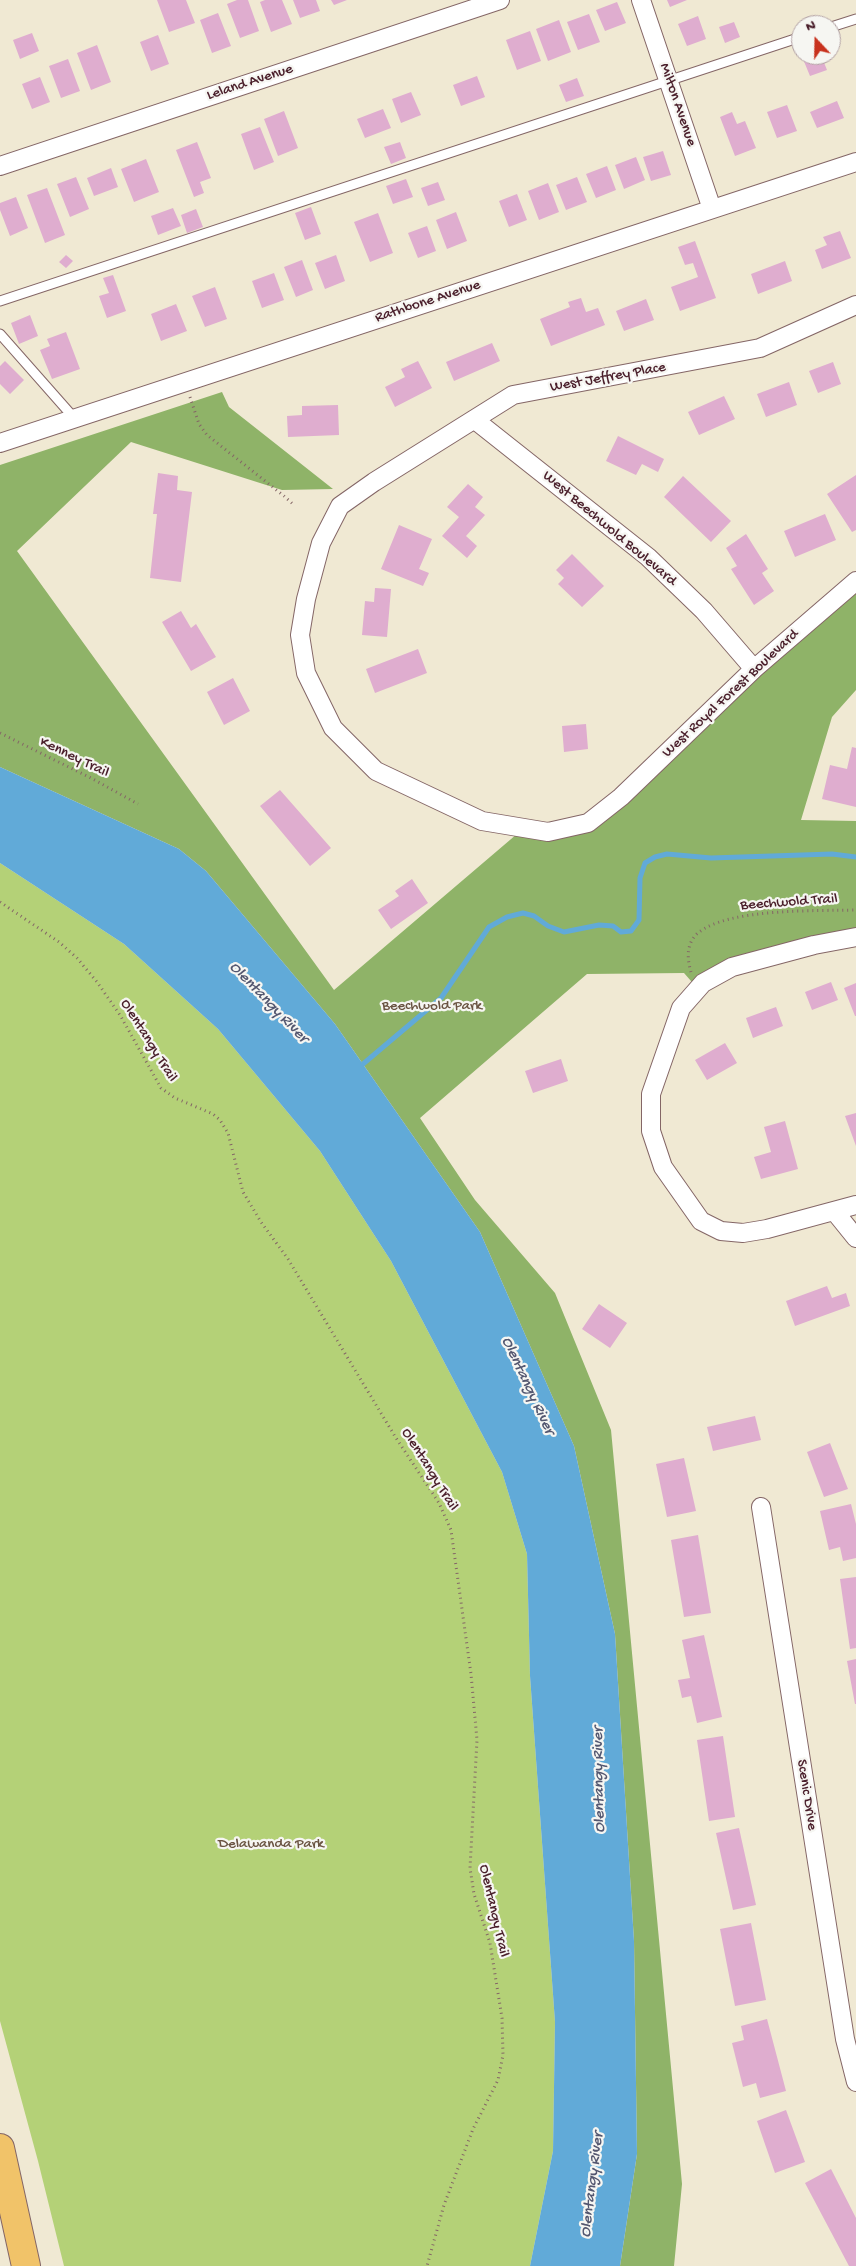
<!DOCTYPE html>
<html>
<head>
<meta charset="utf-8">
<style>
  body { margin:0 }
  #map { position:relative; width:856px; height:2266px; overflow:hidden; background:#f0e9d3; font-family:"Gochi Hand",sans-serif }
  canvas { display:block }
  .north { position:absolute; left:791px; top:15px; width:50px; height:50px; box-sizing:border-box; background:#f6f6f2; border:1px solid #b1a0a2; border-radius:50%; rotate:339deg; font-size:14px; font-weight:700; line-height:20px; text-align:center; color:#4a1f2b }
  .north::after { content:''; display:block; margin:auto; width:18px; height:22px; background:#c8321e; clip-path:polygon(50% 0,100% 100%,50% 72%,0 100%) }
</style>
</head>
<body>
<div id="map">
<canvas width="856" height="2266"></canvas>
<div class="north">N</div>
</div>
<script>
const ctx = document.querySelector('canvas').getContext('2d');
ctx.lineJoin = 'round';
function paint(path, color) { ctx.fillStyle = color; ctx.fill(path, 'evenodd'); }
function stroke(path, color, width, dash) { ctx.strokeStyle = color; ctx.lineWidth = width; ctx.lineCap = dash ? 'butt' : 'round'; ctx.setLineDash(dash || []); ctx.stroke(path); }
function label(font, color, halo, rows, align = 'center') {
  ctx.font = font + ' "Gochi Hand",sans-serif'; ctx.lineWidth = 4.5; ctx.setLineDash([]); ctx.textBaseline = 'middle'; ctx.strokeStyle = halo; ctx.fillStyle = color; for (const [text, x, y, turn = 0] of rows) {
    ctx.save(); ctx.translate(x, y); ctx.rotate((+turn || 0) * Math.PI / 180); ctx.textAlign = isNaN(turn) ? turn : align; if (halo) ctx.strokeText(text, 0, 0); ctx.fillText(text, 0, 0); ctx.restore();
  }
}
paint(new Path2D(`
  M 0,863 L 124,944 L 218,1029 L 320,1151 L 391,1261 L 502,1472 L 527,1554 L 530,1676 L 555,2022 L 553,2151 L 530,2266 L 64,2266 L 38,2161 L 0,2021 Z`), '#b4d177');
paint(new Path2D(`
  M 222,392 L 229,407 L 333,489 L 282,490 L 131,442 L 17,551 L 334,990 L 524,828 L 588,823 L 856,581 L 856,690 L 832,717 L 801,820 L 856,821 L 856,937 L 814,945 L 698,989 L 684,973 L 587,974 L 420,1118 L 475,1200 L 555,1293 L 611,1430 L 682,2184 L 674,2266 L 620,2266 L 637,2154 L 634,1941 L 615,1634 L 574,1446 L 480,1232 L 335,1024 L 206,871 L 179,849 L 0,767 L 0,465 Z`), '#8fb368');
paint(new Path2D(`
  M 0,767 L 179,849 L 206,871 L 335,1024 L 480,1232 L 574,1446 L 615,1634 L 634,1941 L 637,2154 L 620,2266 L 530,2266 L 553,2151 L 555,2022 L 530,1676 L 527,1554 L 502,1472 L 391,1261 L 320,1151 L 218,1029 L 124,944 L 0,863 Z`), '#61aad8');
stroke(new Path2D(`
  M 363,1064 L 441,998 L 489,927 L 507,917 L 523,913 L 534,916 L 548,926 L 564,932 L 599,925 L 613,926 L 621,932 L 631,931 L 639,920 L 640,878 L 645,863 L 655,857 L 667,854 L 711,858 L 832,854 L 856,857`), '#61aad8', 5);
paint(new Path2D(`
  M 157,0 L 186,0 L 195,23 L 169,32 Z
  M 237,0 L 248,0 L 259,31 L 240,38 L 227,4 Z
  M 265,0 L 282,0 L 292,24 L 271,32 L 260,2 Z
  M 293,0 L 316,0 L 320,11 L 300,18 Z
  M 331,0 L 347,0 L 334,5 Z
  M 667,0 L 687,0 L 670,7 Z
  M 617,2 L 626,23 L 605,31 L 596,10 Z
  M 218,13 L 231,46 L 212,53 L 200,20 Z
  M 589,14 L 600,42 L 578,50 L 567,22 Z
  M 698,16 L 706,39 L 687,46 L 678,24 Z
  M 559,20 L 571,52 L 548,61 L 536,29 Z
  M 734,22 L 740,37 L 725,43 L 719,27 Z
  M 530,31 L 541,61 L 517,70 L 506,40 Z
  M 32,33 L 39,51 L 20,59 L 13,40 Z
  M 158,35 L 169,64 L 151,71 L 140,42 Z
  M 97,45 L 111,82 L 91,90 L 77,53 Z
  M 813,55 L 821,55 L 827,70 L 810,76 L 803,59 Z
  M 68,59 L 80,91 L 61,98 L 49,66 Z
  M 477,76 L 485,97 L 461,106 L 453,85 Z
  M 40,77 L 50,102 L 32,109 L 22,84 Z
  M 577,78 L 584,96 L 566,102 L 559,85 Z
  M 411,92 L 421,115 L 401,123 L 392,99 Z
  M 837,101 L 844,118 L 817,128 L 810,112 Z
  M 787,105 L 797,131 L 777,138 L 767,112 Z
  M 383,109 L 391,128 L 365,138 L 357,119 Z
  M 284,111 L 298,148 L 278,156 L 264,119 Z
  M 732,112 L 737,124 L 745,121 L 756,148 L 735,156 L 720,117 Z
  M 260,127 L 274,162 L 254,170 L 241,134 Z
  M 197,142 L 211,178 L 200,182 L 204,193 L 194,197 L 176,150 Z
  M 400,142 L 406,158 L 391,164 L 384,147 Z
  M 663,151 L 671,175 L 651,181 L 643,157 Z
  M 636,157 L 645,180 L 624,189 L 615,165 Z
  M 146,159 L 159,192 L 134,202 L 121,169 Z
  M 607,166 L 616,190 L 596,198 L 586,174 Z
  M 111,168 L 118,187 L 94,196 L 87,178 Z
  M 76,177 L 89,209 L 70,217 L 57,184 Z
  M 577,177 L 587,202 L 566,210 L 556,185 Z
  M 406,179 L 413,197 L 393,204 L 386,186 Z
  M 438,182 L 445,200 L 428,206 L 421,188 Z
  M 548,183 L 559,212 L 539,220 L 528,191 Z
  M 47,188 L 65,235 L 45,243 L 27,195 Z
  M 517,194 L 527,220 L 509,227 L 499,201 Z
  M 16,197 L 28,228 L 10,236 L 0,210 L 0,203 Z
  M 311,207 L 321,234 L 305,240 L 295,213 Z
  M 173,208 L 181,226 L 158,235 L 151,216 Z
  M 196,209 L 203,227 L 187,233 L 181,215 Z
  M 456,212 L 467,241 L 447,249 L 436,220 Z
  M 378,213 L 393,253 L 370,262 L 354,222 Z
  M 427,226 L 436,251 L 418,258 L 408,233 Z
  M 840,231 L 851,258 L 822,269 L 815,250 L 827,245 L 823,237 Z
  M 695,241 L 716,298 L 680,311 L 671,287 L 698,277 L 693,263 L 685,265 L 678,247 Z
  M 66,255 L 73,261 L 66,268 L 59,262 Z
  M 336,255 L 345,281 L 325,289 L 315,263 Z
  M 302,260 L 313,290 L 296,297 L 284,267 Z
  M 785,261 L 792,281 L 758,294 L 751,274 Z
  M 274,273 L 284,300 L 262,308 L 252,281 Z
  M 113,275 L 126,311 L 107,318 L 99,296 L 109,293 L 103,278 Z
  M 215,287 L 227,319 L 205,327 L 192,296 Z
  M 581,298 L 586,312 L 598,308 L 605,325 L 551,346 L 540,319 L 570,307 L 568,302 Z
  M 646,299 L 654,320 L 624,331 L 616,311 Z
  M 176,304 L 187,331 L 161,341 L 151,314 Z
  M 30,315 L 38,336 L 19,344 L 11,323 Z
  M 66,332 L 80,369 L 52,379 L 40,350 L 50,346 L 47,339 Z
  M 492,343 L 500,361 L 454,381 L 446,362 Z
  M 5,361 L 24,380 L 10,394 L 0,384 L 0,366 Z
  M 418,361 L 432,388 L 395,407 L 385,387 L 405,377 L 401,369 Z
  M 833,362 L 841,384 L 818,393 L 809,371 Z
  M 789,382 L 797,405 L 766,417 L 757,394 Z
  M 724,396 L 735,419 L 699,435 L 688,412 Z
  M 338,405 L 339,435 L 288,437 L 287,416 L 302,415 L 302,406 Z
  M 618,436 L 664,459 L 658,472 L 642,464 L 636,475 L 606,461 Z
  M 158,473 L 178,476 L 177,490 L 192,492 L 181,582 L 150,578 L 157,514 L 153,514 Z
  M 856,475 L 856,530 L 852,532 L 827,494 Z
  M 683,476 L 731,521 L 711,542 L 664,497 Z
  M 468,484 L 483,497 L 475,507 L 485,515 L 466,536 L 477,546 L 467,558 L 442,536 L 459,517 L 447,507 Z
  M 825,514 L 836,540 L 795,557 L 784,531 Z
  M 399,525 L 432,539 L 419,569 L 429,573 L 423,586 L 381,569 Z
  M 746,534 L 768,569 L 762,573 L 774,591 L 754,605 L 731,569 L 737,566 L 726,548 Z
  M 572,554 L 604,586 L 582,607 L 558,584 L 564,578 L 556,570 Z
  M 375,588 L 391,589 L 387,637 L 362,635 L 365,601 L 374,602 Z
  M 181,611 L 191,628 L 196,624 L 216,657 L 191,671 L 162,622 Z
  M 418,649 L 427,673 L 375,693 L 366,669 Z
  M 233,678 L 250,711 L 224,725 L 207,692 Z
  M 586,724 L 588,749 L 564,752 L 562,726 Z
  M 852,747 L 856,748 L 856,807 L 822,799 L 830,765 L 847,769 Z
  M 280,790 L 331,848 L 310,866 L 260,806 Z
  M 412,879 L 428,903 L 391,929 L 378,910 L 399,896 L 395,891 Z
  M 831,982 L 838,1000 L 812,1010 L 805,992 Z
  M 856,983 L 856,1016 L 855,1016 L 844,988 Z
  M 776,1007 L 783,1026 L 753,1038 L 746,1018 Z
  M 725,1043 L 737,1063 L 707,1080 L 695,1060 Z
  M 561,1059 L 568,1081 L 533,1093 L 525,1071 Z
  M 856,1113 L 856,1146 L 845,1116 Z
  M 785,1121 L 798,1169 L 761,1179 L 754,1157 L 771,1152 L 764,1127 Z
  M 827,1286 L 832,1298 L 846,1293 L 850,1306 L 795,1326 L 786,1301 Z
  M 599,1304 L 627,1323 L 610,1348 L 582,1329 Z
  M 755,1416 L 761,1440 L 713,1451 L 707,1427 Z
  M 830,1443 L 848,1489 L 824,1497 L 807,1452 Z
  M 684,1458 L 696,1511 L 667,1517 L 656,1464 Z
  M 851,1504 L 856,1524 L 856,1558 L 843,1561 L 840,1547 L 829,1550 L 820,1511 Z
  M 698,1535 L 711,1613 L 684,1617 L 671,1540 Z
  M 856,1577 L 856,1648 L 850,1649 L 840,1579 Z
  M 704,1635 L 722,1717 L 697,1723 L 691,1696 L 682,1698 L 678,1680 L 690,1678 L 682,1640 Z
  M 856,1659 L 856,1704 L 855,1704 L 847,1661 Z
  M 723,1736 L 735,1817 L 709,1821 L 697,1740 Z
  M 739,1828 L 756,1905 L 733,1910 L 716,1833 Z
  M 751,1923 L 766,2000 L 735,2006 L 720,1929 Z
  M 767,2019 L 786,2091 L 760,2098 L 756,2083 L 743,2087 L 732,2043 L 744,2040 L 741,2026 Z
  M 786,2110 L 805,2162 L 775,2173 L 757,2121 Z
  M 831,2169 L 856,2218 L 856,2266 L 849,2266 L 805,2183 Z`), '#dfadcf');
const lane = new Path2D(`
  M 831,27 L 856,19
  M 0,301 L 801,37
  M 0,334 L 75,419`);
const street = new Path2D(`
  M 641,0 L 712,209
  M 0,166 L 500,0
  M 856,305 L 760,348 L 513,395 L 374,482 L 340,506 L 321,543 L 306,599 L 300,635 L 306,673 L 333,728 L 376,771 L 482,821 L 548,832 L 588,823 L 621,797 L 754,669 L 856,581
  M 475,420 L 648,557 L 704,611 L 754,669
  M 0,443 L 856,162
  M 856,937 L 814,945 L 732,967 L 703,983 L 681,1008 L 651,1094 L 651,1131 L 663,1167 L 701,1221 L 721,1231 L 743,1233 L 767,1229 L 856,1205
  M 835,1212 L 856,1238
  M 761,1507 L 845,2039 L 856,2082`);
const highway = new Path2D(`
  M 0,2148 L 26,2266`);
stroke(lane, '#846666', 11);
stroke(street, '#846666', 20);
stroke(highway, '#846666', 30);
stroke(new Path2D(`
  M 190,397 L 199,424 L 207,435 L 284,496 L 294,505
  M 0,733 L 91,778 L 138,804
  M 0,902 L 59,942 L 77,958 L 97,982 L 120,1015 L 161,1088 L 175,1098 L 213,1114 L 220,1120 L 228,1133 L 243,1192 L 261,1222 L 288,1259 L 396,1438 L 439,1503 L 451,1530 L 471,1674 L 477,1740 L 470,1868 L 474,1894 L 490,1943 L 502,2018 L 503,2055 L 498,2080 L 473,2129 L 444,2205 L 427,2266
  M 691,972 C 687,959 686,943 698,933 C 728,908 817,911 856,910`), '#846666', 3, [1, 4]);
stroke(lane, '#fff', 9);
stroke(street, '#fff', 18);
stroke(highway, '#f1c369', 28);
label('15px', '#4a1f2b', '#f6f6f2', [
  ["Leland Avenue",250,83,-18],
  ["Milton Avenue",677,105,71],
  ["Rathbone Avenue",428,302,-18],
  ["West Jeffrey Place",608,378,-10],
  ["West Beechwold Boulevard",609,529,40],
  ["West Royal Forest Boulevard",731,694,-43],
  ["Kenney Trail",74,758,26],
  ["Beechwold Trail",789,903,-4],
  ["Olentangy Trail",148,1041,58],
  ["Olentangy Trail",429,1470,58],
  ["Scenic Drive",806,1795,81],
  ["Olentangy Trail",493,1911,77]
]);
label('15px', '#6a5442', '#f6f6f2', [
  ["Beechwold Park",432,1007],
  ["Delawanda Park",271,1845]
]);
label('italic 16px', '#535770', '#f6f6f2', [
  ["Olentangy River",268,1003,46],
  ["Olentangy River",527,1386,65],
  ["Olentangy River",600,1780,-91],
  ["Olentangy River",593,2185,-83]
]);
</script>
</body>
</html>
